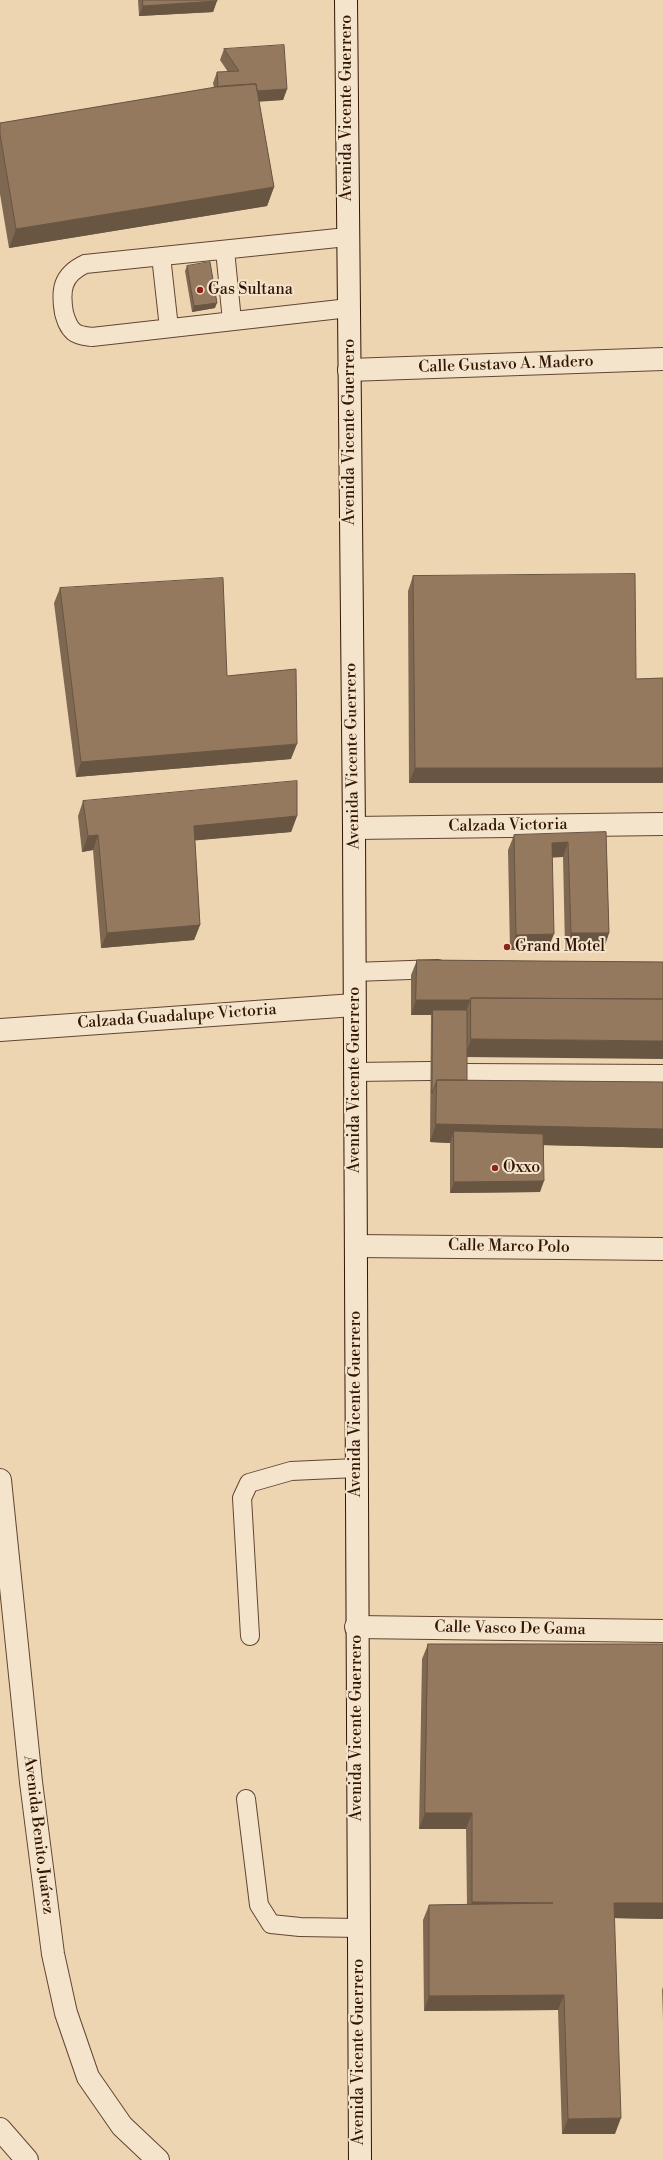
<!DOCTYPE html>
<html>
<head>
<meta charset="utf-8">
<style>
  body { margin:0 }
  canvas { display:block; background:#eed5b1 }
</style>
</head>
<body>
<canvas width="663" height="2160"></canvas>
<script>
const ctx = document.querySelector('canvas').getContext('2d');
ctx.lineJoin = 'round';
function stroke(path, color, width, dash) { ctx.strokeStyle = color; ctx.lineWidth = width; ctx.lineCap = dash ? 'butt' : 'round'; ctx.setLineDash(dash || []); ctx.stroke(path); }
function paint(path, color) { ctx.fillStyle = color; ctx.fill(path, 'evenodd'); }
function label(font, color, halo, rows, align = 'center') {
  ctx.font = font + ' "Libre Bodoni",serif'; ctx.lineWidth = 4; ctx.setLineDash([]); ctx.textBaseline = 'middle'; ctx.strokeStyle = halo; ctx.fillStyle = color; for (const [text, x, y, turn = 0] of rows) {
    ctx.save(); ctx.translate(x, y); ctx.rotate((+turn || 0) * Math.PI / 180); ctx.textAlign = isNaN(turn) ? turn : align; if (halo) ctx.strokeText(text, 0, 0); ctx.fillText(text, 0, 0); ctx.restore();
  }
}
const service = new Path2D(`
  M 347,237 L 85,264 C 62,275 60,290 64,313 C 66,320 68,327 74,332 C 79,336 86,336 92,337 L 349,308
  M 225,250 L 232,321
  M 161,256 L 169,328
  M 354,972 L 438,969
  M 355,1072 L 430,1071
  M 465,1073 L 663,1074
  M 250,1636 L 242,1498 L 249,1483 L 291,1471 L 356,1468
  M 246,1799 L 259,1905 L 271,1924 L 300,1927 L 358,1928`);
const minor = new Path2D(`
  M 349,370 L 663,359
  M 354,828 L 663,824
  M 0,1030 L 354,1005
  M 356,1246 L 663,1249
  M 0,1480 L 31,1782 L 53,1954 L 66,2013 L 88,2077 L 122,2126 L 158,2160
  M 356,1627 L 663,1631`);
const tertiary = new Path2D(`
  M 0,2129 L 27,2160`);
const secondary = new Path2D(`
  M 346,0 L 354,828 L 360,2160`);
stroke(service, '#624532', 20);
stroke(minor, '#624532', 24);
stroke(tertiary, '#624532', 24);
stroke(secondary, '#331507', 24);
stroke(service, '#f4e4cc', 18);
stroke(minor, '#f4e4cc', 22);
stroke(tertiary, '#f4e4cc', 22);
stroke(secondary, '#f4e4cc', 22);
paint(new Path2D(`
  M 138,0 L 217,0 L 213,12 L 139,16 Z
  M 224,49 L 287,89 L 283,100 L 259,101 L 274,187 L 267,206 L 9,248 L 0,194 L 0,123 L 214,88 L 213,83 L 217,72 L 228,72 L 220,60 Z
  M 187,266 L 215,308 L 192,312 L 185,271 Z
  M 413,576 L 636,679 L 663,678 L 663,783 L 409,783 L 408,591 Z
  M 60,588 L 227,676 L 291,759 L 76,777 L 54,603 Z
  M 83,801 L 297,816 L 291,832 L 195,840 L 200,925 L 194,940 L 101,948 L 93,850 L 82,852 L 78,816 Z
  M 606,832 L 609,933 L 604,948 L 565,948 L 563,857 L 552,857 L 548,949 L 510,950 L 508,850 L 514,835 Z
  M 417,960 L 663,962 L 467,1057 L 467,1080 L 663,1082 L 663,1148 L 544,1145 L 540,1192 L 450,1193 L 450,1143 L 430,1142 L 431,1015 L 411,1015 L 411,975 Z
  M 428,1644 L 663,1644 L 663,1919 L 614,1918 L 615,2134 L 562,2134 L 558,2010 L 424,2011 L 423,1920 L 429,1905 L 467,1904 L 466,1829 L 419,1829 L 422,1659 Z
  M 663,1987 L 663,2020 L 662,1990 Z`), '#7f6852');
paint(new Path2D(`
  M 217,1 L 213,12 L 139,16 L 143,6 Z
  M 287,89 L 283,100 L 215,105 L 219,94 Z
  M 274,187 L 267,206 L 9,248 L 16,229 Z
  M 217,303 L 215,308 L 192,312 L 194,306 Z
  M 297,744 L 291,759 L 76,777 L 81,762 Z
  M 415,768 L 663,768 L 663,783 L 409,783 Z
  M 297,816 L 291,832 L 189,841 L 194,826 Z
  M 98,835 L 93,850 L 82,852 L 88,836 Z
  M 568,842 L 563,857 L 546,858 L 552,843 Z
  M 200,925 L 194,940 L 101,948 L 107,933 Z
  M 571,933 L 609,933 L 604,948 L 565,948 Z
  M 554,934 L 548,949 L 510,950 L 516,935 Z
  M 416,1000 L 470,1000 L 465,1015 L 433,1010 L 431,1015 L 411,1015 Z
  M 471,1039 L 663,1041 L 663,1059 L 465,1057 Z
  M 436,1124 L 663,1129 L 663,1148 L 454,1143 L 454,1131 L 450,1143 L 430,1142 Z
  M 544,1181 L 540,1192 L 450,1193 L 454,1182 Z
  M 425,1813 L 472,1813 L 466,1829 L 419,1829 Z
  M 472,1902 L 553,1903 L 467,1918 Z
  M 614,1903 L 663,1903 L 663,1919 L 608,1918 Z
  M 564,1995 L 558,2010 L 424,2011 L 429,1996 Z
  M 621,2118 L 615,2134 L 562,2134 L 568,2119 Z`), '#685542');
const building = new Path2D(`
  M 143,0 L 217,0 L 217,1 L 143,6 Z
  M 284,45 L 287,89 L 257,91 L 256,84 L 218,87 L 217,72 L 239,71 L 224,49 Z
  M 256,84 L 274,187 L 16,229 L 0,134 L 0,123 L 222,86 Z
  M 210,262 L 217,303 L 194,306 L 187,266 Z
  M 635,574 L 636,679 L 663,678 L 663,768 L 415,768 L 413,576 Z
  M 223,578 L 227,676 L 296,669 L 297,744 L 81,762 L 60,588 Z
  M 297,781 L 297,816 L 194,826 L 200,925 L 107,933 L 98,835 L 88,836 L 83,801 Z
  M 606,832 L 609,933 L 571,933 L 568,842 L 552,843 L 554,934 L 516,935 L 514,835 Z
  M 417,960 L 663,962 L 663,999 L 471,998 L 470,1000 L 416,1000 Z
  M 471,998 L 663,999 L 663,1041 L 471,1039 Z
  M 433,1010 L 467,1010 L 467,1080 L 437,1080 L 432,1093 Z
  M 437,1080 L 663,1082 L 663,1129 L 436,1124 Z
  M 454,1131 L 543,1134 L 544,1181 L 454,1182 Z
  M 428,1644 L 663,1644 L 663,1903 L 614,1903 L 621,2118 L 568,2119 L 564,1995 L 429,1996 L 429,1905 L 553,1903 L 472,1902 L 472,1813 L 425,1813 Z`);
paint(building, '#94795f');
stroke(building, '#685542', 1);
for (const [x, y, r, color] of [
  [200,290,4,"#8f2418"],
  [507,947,4,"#8f2418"],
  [495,1168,4,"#8f2418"]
]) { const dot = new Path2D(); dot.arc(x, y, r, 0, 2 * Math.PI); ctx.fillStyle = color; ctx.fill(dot); stroke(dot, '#f4e4cc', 1.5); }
label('16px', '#331507', '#f4e4cc', [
  ["Avenida Vicente Guerrero",347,108,-90],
  ["Calle Gustavo A. Madero",506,365,-2],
  ["Avenida Vicente Guerrero",350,432,-90],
  ["Avenida Vicente Guerrero",353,756,-91],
  ["Calzada Victoria",508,826,-1],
  ["Calzada Guadalupe Victoria",177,1017,-4],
  ["Avenida Vicente Guerrero",355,1080,-90],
  ["Calle Marco Polo",509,1247,1],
  ["Avenida Vicente Guerrero",356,1404,-90],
  ["Calle Vasco De Gama",510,1629,1],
  ["Avenida Vicente Guerrero",357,1728,-90],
  ["Avenida Benito Juárez",38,1835,83],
  ["Avenida Vicente Guerrero",359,2052,-90]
]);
label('16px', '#331507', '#f4e4cc', [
  ["Gas Sultana",208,290],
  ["Grand Motel",515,947],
  ["Oxxo",503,1168]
], 'left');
</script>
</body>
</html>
